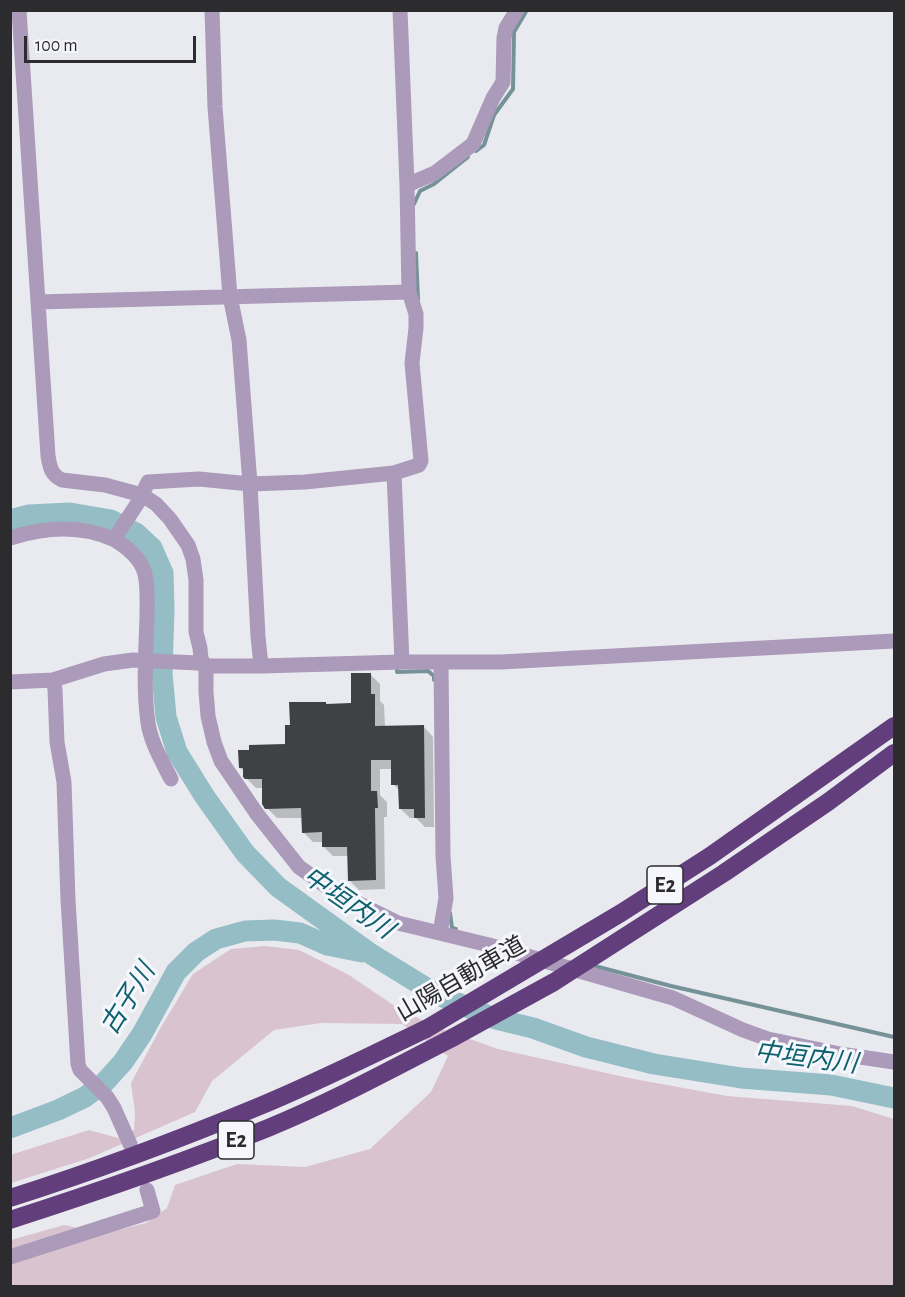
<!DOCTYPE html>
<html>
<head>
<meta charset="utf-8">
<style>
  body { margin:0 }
  #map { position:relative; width:905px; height:1297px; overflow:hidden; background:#e9eaef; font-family:"Alegreya Sans",sans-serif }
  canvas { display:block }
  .frame { position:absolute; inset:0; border:12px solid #2c2c2e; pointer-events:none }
  .scale { position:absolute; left:24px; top:36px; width:172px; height:27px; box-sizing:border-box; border:3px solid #2c2c2e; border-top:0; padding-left:8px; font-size:18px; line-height:21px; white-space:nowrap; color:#2c2c2e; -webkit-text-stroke:4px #f6f7fc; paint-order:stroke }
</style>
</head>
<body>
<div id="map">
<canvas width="905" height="1297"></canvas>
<div class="frame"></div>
<div class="scale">100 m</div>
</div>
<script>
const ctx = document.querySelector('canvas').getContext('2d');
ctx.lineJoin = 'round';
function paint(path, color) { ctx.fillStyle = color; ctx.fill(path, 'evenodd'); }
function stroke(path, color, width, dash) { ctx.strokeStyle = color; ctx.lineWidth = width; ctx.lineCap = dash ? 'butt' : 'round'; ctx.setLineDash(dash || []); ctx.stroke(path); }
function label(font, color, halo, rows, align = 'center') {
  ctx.font = font + ' "Alegreya Sans","Noto Sans JP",sans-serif'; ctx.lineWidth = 6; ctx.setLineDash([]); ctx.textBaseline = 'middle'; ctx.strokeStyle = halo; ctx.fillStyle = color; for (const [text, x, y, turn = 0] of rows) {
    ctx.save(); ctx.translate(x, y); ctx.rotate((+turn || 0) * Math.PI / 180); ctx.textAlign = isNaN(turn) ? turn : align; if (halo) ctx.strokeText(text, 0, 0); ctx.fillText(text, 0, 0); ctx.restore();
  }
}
paint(new Path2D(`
  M 265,946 L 299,950 L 349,975 L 402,1011 L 447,1031 L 498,1049 L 629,1078 L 727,1096 L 852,1106 L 894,1119 L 894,1286 L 11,1286 L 11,1240 L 64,1225 L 104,1234 L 146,1223 L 167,1208 L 175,1185 L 237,1164 L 305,1167 L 370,1149 L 431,1092 L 448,1056 L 402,1024 L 321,1023 L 274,1030 L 212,1081 L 195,1112 L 90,1158 L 11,1183 L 10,1155 L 89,1130 L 118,1138 L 134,1130 L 135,1113 L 131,1083 L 161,1027 L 193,974 L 231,949 Z`), '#d8c3cf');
paint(new Path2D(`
  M 370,674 L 380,684 L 380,701 L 384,705 L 385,727 L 424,727 L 433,737 L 434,827 L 425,827 L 416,818 L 410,818 L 400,808 L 400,791 L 393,784 L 393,769 L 380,769 L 380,795 L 387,802 L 387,817 L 384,817 L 385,889 L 359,890 L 349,880 L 349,856 L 333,856 L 324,847 L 324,842 L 313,842 L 303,832 L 303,818 L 277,818 L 267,808 L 264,788 L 256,788 L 246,778 L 245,772 L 240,768 L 287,745 L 291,727 L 326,703 L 328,705 L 352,705 Z`), '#0003');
stroke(new Path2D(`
  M 476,151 L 484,145 L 494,115 L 513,89 L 514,32 L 527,10
  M 414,204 L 420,191 L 434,184 L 468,157
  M 416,253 L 418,300
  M 397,665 L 397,672 L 428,671 L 434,676 L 434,680
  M 450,913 L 452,928 L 456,929
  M 591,965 L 671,986 L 894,1037`), '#759298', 4);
stroke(new Path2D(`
  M 10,520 L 29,515 L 70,513 L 111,520 L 136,533 L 152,548 L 163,573 L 164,610 L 162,673 L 166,717 L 177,752 L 205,797 L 245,853 L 278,887 L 371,954 L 436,994 L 496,1019 L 533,1028 L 586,1047 L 654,1064 L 741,1078 L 831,1085 L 894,1098
  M 10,1128 L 58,1110 L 85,1097 L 104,1083 L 123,1062 L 142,1034 L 176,972 L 196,952 L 216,939 L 245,931 L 274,930 L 300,933 L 327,945 L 362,952`), '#94bdc5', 21);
paint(new Path2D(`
  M 351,673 L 371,673 L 371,694 L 375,694 L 375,726 L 424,725 L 425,818 L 414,818 L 414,809 L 399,809 L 398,785 L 391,785 L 391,760 L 371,760 L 371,791 L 377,791 L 378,808 L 375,808 L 376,880 L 348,881 L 347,847 L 322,847 L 322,832 L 302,833 L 301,808 L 265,809 L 262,804 L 262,779 L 245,779 L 243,777 L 243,768 L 239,768 L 238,750 L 249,750 L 249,745 L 285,744 L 285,725 L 290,725 L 289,702 L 326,702 L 326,704 L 351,703 Z`), '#3e4245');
stroke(new Path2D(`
  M 19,10 L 48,456 C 50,467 51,475 62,480 L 105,485 L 142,495 L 156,504 L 170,519 L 188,545 L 193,559 L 196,580 L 196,632 L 200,648 L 201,659 L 206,666 L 206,692 L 208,716 L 214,742 L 221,761 L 257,814 L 299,867 L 333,891 L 398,923 L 489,945 L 673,998 L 743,1030 L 768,1039 L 840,1054 L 894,1062
  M 212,10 L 215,107 L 230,296 L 239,340 L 250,484 L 258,636 L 261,666
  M 407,185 L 435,173 L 473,144 L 493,98 L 503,82 L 504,38 L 506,28 L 517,10
  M 38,302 L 409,292 L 407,185 L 400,10
  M 394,473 L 402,662
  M 10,538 C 45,527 81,524 115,540
  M 53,680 L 55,689 L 57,742 L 64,782 L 68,900 L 78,1064 L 80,1070 L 107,1097 L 114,1108 L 130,1144
  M 10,682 L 53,680 L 104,664 L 133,660 L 198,663 L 206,666 L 261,666 L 402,662 L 501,662 L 894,641
  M 171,779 C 162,761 151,743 148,723 C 143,688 146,651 147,616 C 147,602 148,587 145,574 C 141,558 128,548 115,540 L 116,536 L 139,501 L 148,482 L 199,479 L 250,484 L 305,482 L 394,473 L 419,465 L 421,461 L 412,363 L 416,328 L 416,314 L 409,292
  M 440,933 L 446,898 L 443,856 L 441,662
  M 10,1257 L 153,1211 L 147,1190`), '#ab9ab9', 15);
stroke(new Path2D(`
  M 10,1198 C 95,1171 178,1140 260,1106 C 316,1083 371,1055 426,1029
  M 10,1220 C 97,1192 184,1162 268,1128 C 331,1102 392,1069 452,1038`), '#633e7c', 18);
stroke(new Path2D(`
  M 426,1029 L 621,913 L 710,856 L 894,726
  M 452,1038 L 554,982 L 724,873 L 828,802 L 894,753`), '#633e7c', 18);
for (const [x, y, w] of [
  [665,885,36],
  [236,1140,36]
]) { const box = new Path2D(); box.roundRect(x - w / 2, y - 19, w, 38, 4.5); ctx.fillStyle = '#f6f7fc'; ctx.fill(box); stroke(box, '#2c2c2e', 1.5); }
label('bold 22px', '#2c2c2e', null, [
  ["E2",665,885],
  ["E2",236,1140]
]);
label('24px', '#2c2c2e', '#f6f7fc', [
  ["山陽自動車道",461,979,-30]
]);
label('italic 26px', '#0d626e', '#f6f7fc', [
  ["中垣内川",348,903,35],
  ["古子川",128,999,-58],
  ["中垣内川",806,1058,7]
]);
</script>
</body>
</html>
